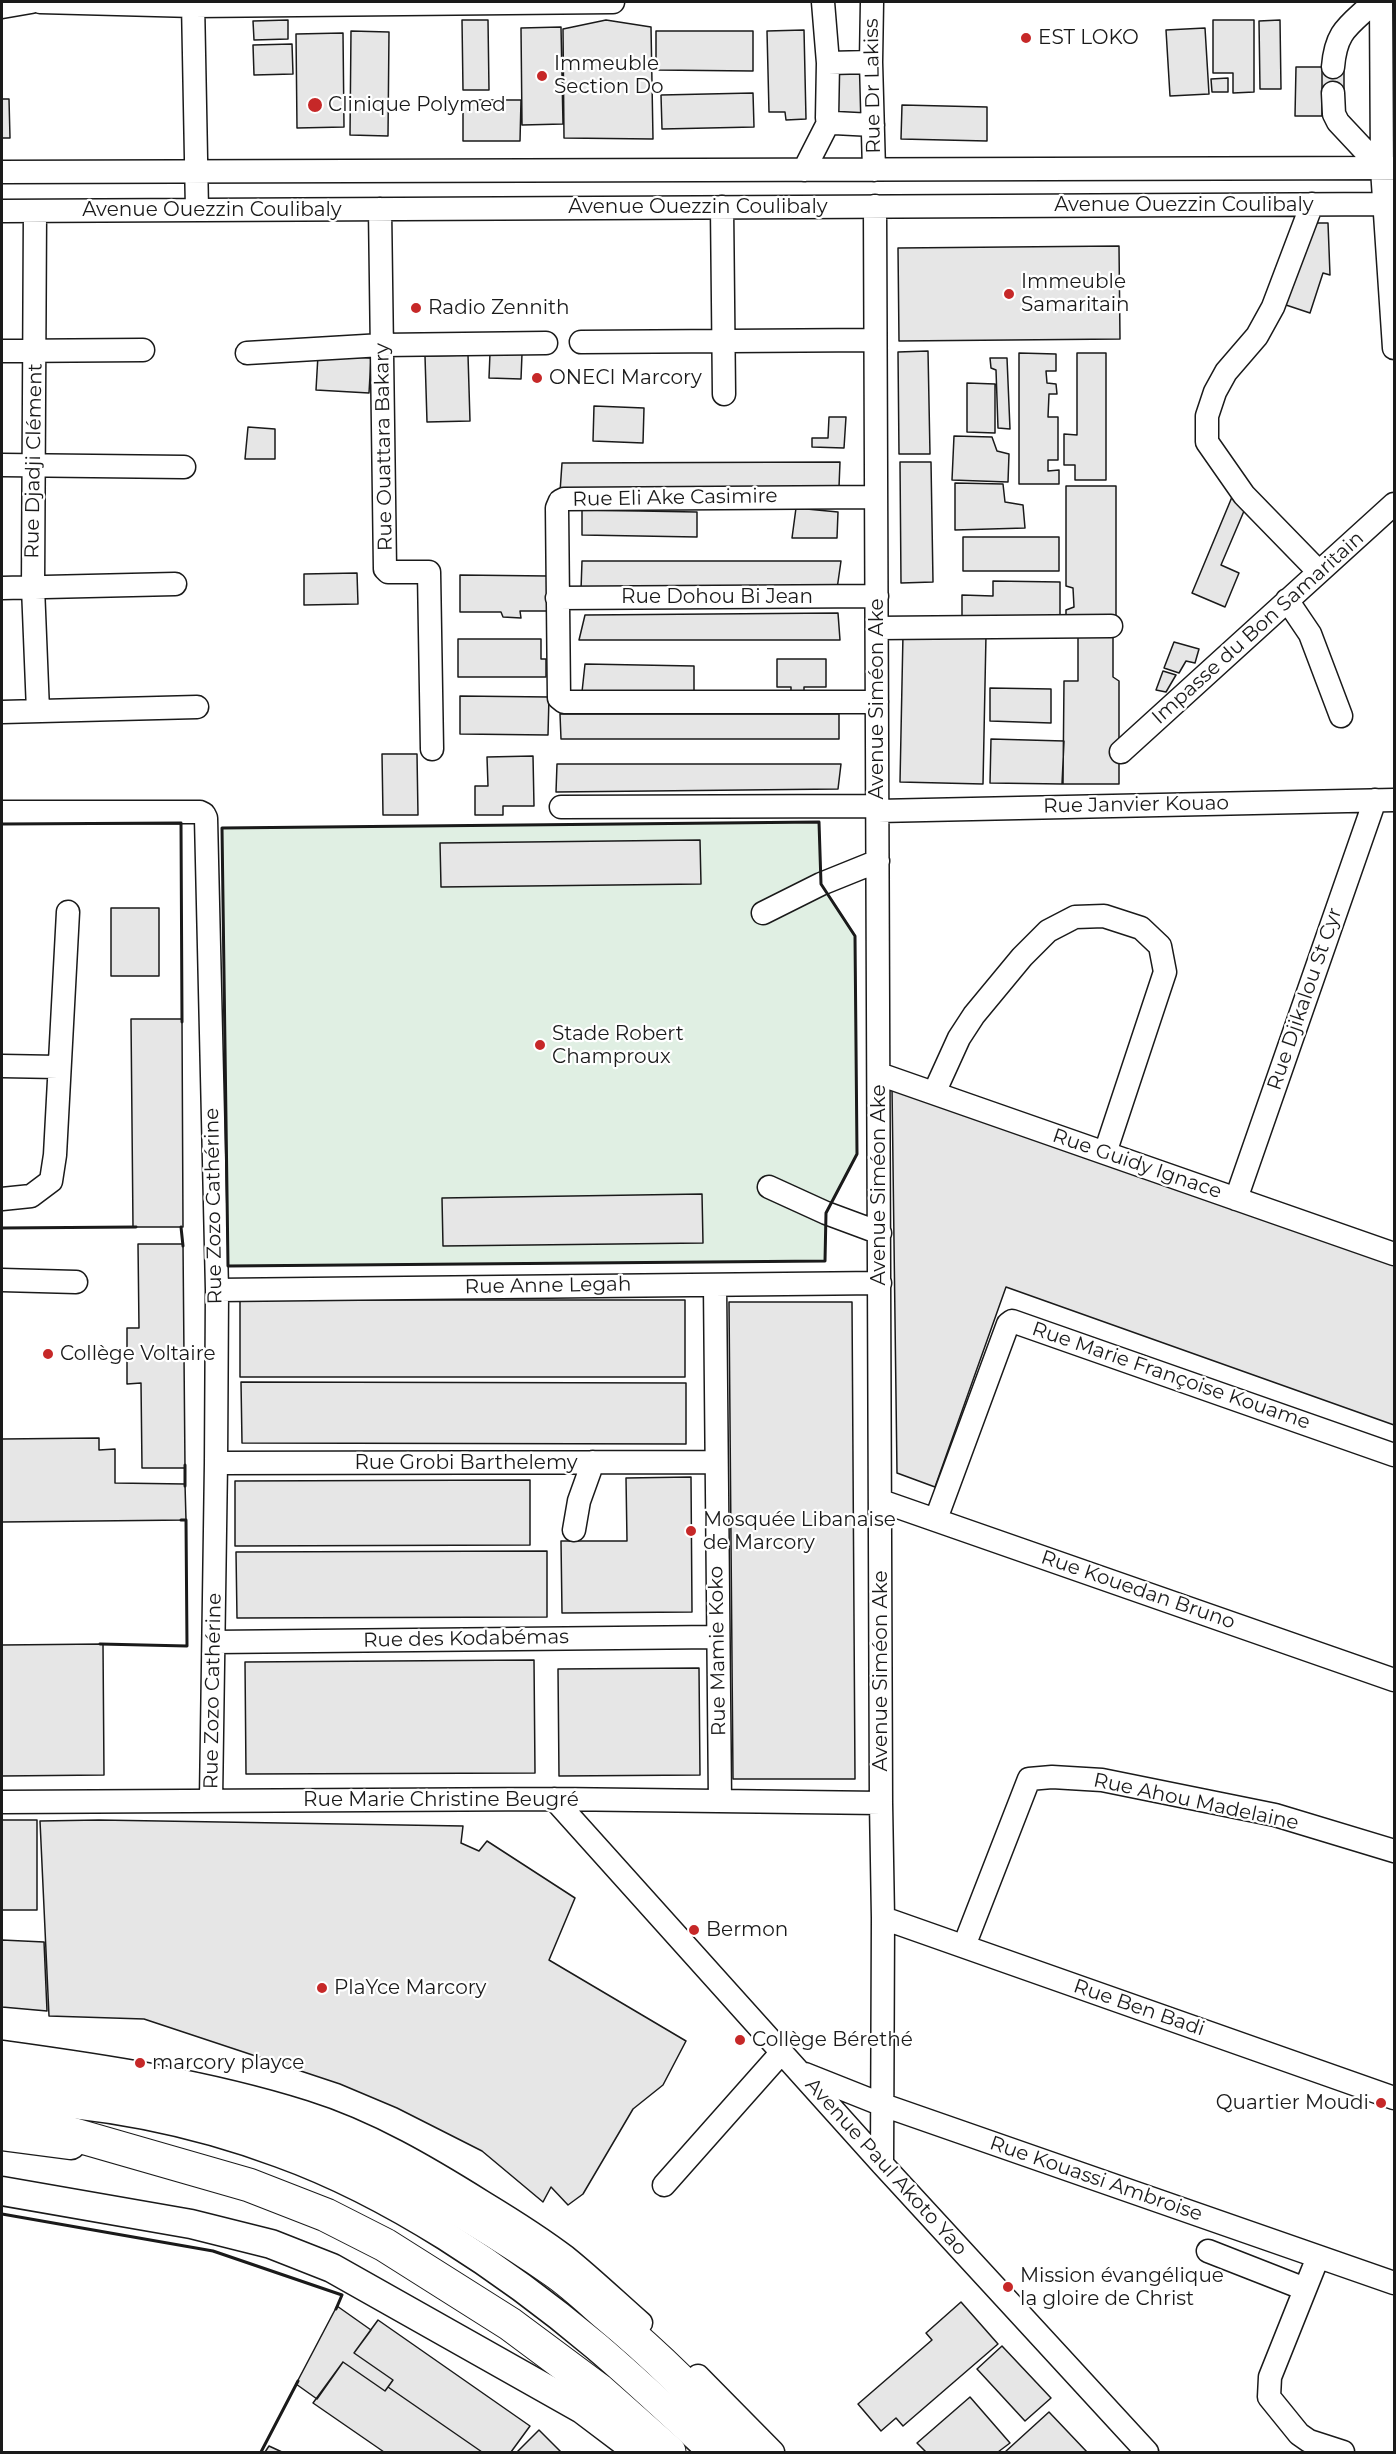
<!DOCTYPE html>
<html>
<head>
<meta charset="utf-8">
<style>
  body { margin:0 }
  #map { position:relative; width:1396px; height:2454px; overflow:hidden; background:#fff; font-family:Montserrat,sans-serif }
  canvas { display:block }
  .frame { position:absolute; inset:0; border:3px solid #1a1a1a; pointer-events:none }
</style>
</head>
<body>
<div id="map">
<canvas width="1396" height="2454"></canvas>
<div class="frame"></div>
</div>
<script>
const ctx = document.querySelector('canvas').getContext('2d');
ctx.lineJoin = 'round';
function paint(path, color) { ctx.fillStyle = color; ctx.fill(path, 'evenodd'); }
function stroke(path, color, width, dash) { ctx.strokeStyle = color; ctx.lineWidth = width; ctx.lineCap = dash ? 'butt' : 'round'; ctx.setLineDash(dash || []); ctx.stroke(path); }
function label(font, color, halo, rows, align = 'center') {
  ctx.font = font + ' Montserrat,sans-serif'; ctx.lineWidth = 4.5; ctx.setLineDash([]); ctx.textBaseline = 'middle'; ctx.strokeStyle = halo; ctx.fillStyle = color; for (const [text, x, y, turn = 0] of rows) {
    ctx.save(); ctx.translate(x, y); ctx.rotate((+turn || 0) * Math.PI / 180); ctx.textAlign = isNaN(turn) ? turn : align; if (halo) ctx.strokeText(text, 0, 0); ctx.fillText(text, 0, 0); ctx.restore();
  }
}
const green = new Path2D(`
  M 819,822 L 821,884 L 855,936 L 857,1154 L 826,1213 L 825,1261 L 228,1266 L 222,828 Z`);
paint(green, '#e0efe3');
stroke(green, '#6a6a6a', 1.5);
const building = new Path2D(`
  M 288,20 L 288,39 L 254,40 L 253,21 Z
  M 462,20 L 488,20 L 489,90 L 463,90 Z
  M 606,20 L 651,27 L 653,139 L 564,138 L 563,29 Z
  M 1213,20 L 1254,20 L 1254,92 L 1233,93 L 1233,73 L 1213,73 Z
  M 1280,20 L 1281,89 L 1260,89 L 1259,21 Z
  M 561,27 L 563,124 L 522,125 L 521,28 Z
  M 1205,28 L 1209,94 L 1170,96 L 1166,30 Z
  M 804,30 L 806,119 L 786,120 L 785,112 L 769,112 L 767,31 Z
  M 351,31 L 389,32 L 388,136 L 350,135 Z
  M 656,31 L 753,31 L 753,71 L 656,70 Z
  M 343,33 L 344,127 L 297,128 L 296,34 Z
  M 292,44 L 293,74 L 254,75 L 253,45 Z
  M 1296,67 L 1322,67 L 1322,116 L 1295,116 Z
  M 1322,67 L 1344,67 L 1344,93 L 1322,93 Z
  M 836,72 L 863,72 L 863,118 L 835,117 Z
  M 1228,78 L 1228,92 L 1212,92 L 1211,79 Z
  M 753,93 L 754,127 L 662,129 L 661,95 Z
  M 2,99 L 9,99 L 10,138 L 2,138 Z
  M 463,100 L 521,100 L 520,141 L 463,141 Z
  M 902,105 L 987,107 L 987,141 L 901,139 Z
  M 1316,223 L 1328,223 L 1330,275 L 1323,273 L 1310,313 L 1283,304 Z
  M 1119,246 L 1120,339 L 899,341 L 898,248 Z
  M 928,351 L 930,454 L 899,454 L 898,352 Z
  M 490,353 L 522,354 L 521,379 L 489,378 Z
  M 1019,353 L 1056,354 L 1056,371 L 1046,371 L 1047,383 L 1056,384 L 1057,394 L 1049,394 L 1048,417 L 1058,417 L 1058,460 L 1048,460 L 1048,471 L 1059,470 L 1059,484 L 1019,484 Z
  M 1077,353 L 1106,353 L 1106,480 L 1075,480 L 1075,465 L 1064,465 L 1064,434 L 1077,435 Z
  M 318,355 L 371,358 L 369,393 L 316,390 Z
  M 468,355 L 470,421 L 427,422 L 425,356 Z
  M 990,358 L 1007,358 L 1010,429 L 998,428 L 996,370 L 991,368 Z
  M 967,383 L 995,384 L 995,433 L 967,432 Z
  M 594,406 L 644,408 L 643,443 L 593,441 Z
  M 829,417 L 846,417 L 844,448 L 812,447 L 812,438 L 828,438 Z
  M 248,427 L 275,429 L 275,459 L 245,459 Z
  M 954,436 L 992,437 L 997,451 L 1009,454 L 1008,482 L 952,480 Z
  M 840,462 L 839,487 L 560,492 L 562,463 Z
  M 900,462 L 931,462 L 933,582 L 901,583 Z
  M 955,483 L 1003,484 L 1005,502 L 1023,505 L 1025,528 L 955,530 Z
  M 1066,486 L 1116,486 L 1116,624 L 1066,624 L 1066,610 L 1074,607 L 1073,588 L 1066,586 Z
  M 1232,497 L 1247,504 L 1221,565 L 1239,573 L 1225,607 L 1192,593 Z
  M 796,508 L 838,512 L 837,538 L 792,538 Z
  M 582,510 L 697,512 L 697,537 L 582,535 Z
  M 963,537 L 1059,537 L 1059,571 L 963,571 Z
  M 582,561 L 841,561 L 837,589 L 581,590 Z
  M 357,573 L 358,604 L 304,605 L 304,574 Z
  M 460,575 L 548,576 L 548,611 L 520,611 L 521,618 L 503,617 L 501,612 L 460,612 Z
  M 993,581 L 1060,582 L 1060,624 L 962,623 L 962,595 L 993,596 Z
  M 838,613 L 840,640 L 579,640 L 585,615 Z
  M 1078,633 L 1113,634 L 1113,677 L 1119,681 L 1119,784 L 1063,784 L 1064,681 L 1078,681 Z
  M 903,634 L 986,635 L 983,784 L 900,782 Z
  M 458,639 L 541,639 L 541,659 L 546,659 L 546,677 L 458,677 Z
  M 1174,642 L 1199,649 L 1195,663 L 1186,661 L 1179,673 L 1164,668 Z
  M 777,659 L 826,659 L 826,687 L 804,687 L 804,695 L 791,695 L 791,687 L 777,687 Z
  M 585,664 L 694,666 L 694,692 L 582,692 Z
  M 1163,671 L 1176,675 L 1166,692 L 1156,690 Z
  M 990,688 L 1051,689 L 1051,723 L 990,721 Z
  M 460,696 L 549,697 L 548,735 L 460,734 Z
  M 560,714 L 839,714 L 839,739 L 561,739 Z
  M 991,739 L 1064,741 L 1062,784 L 990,783 Z
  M 382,754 L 417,754 L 418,815 L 383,815 Z
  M 533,756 L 534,806 L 503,806 L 503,815 L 475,815 L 475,786 L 488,786 L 487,757 Z
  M 557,764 L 841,764 L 838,789 L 556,792 Z
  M 700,840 L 701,884 L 441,887 L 440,843 Z
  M 111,908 L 159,908 L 159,976 L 111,976 Z
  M 131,1019 L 182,1019 L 183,1227 L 133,1227 Z
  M 892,1087 L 1394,1265 L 1394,1425 L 1006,1287 L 935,1487 L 897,1473 Z
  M 702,1194 L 703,1243 L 443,1246 L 442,1198 Z
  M 138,1244 L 183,1244 L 185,1468 L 142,1468 L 141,1383 L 127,1384 L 127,1328 L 139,1328 Z
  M 240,1300 L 685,1300 L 685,1377 L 240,1377 Z
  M 729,1302 L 852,1302 L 855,1779 L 733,1779 Z
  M 241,1382 L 686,1383 L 686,1444 L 242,1443 Z
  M 99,1438 L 99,1450 L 115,1449 L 115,1483 L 185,1484 L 186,1520 L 2,1522 L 2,1439 Z
  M 691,1477 L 692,1612 L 562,1613 L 561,1541 L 627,1541 L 626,1478 Z
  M 530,1480 L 530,1545 L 235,1546 L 235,1481 Z
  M 547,1551 L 547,1617 L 237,1618 L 236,1552 Z
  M 103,1644 L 104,1775 L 2,1776 L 2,1645 Z
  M 534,1660 L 535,1773 L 246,1774 L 245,1662 Z
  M 699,1668 L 700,1775 L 559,1776 L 558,1669 Z
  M 2,1820 L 37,1820 L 37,1910 L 2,1910 Z
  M 99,1820 L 463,1826 L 461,1843 L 479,1851 L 487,1841 L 575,1898 L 549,1960 L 686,2041 L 663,2085 L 633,2109 L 583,2194 L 568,2205 L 551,2187 L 543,2202 L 482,2151 L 397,2108 L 340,2084 L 144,2019 L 49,2016 L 40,1821 Z
  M 2,1940 L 44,1942 L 47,2011 L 2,2007 Z
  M 961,2302 L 998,2344 L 903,2426 L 896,2418 L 881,2431 L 858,2404 L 932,2340 L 926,2333 Z
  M 337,2306 L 371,2330 L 354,2353 L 393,2380 L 385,2391 L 343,2362 L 317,2399 L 296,2384 Z
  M 378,2320 L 530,2426 L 511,2452 L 482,2452 L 388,2387 L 393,2380 L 354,2353 Z
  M 1002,2346 L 1051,2398 L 1025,2421 L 977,2369 Z
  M 343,2362 L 385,2391 L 388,2387 L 482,2452 L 384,2452 L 313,2403 Z
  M 970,2397 L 1010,2443 L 998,2452 L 926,2452 L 917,2443 Z
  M 1049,2412 L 1087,2452 L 1005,2452 Z
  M 539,2430 L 561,2452 L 517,2452 Z
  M 269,2446 L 282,2452 L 265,2452 Z`);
paint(building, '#e6e6e6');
stroke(building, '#1a1a1a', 1.5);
const minor = new Path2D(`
  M 40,2 L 194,6 L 613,2
  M 193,2 L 197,210
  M 823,2 L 828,63
  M 872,2 L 871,62 L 874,170
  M 1381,2 L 1382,169 L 1394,348
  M 2,7 L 31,2
  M 871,62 L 828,63 L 827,118 L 834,123 L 873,125
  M 1333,67 C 1336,30 1349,26 1374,2
  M 1333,93 L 1334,114 L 1338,122 L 1382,169
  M 804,170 L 829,121
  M 2,172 L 1394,168
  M 1312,204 L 1273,307 L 1257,336 L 1226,372 L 1215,392 L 1207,416 L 1207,442 L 1244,495 L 1319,572
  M 875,206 L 881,1803 L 883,1918 L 882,2164
  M 722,207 L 724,394
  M 380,209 L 385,569 L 388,572 L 429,572 L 432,749
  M 2,211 L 1394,204
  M 35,211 L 33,587 L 38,711
  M 581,342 L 875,340
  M 2,351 L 143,350
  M 247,353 L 382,345 L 546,343
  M 2,465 L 184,467
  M 876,497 L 564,499 L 560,501 L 557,508 L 559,698 L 564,702 L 877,702
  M 2,588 L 175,584
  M 557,598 L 877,596
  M 1287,600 L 1310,634 L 1341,716
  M 877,628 L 1111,626
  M 2,712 L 197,707
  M 1121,752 L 1394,504
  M 561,807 L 878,806
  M 878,811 L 1394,800
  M 2,812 L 200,812 L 204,814 L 206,818 L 217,1290 L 216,1463 L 211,1800
  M 763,913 L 821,884 L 878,861
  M 2,1066 L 58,1067
  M 879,1074 L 1394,1254
  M 934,1093 L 959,1038 L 974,1015 L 1022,957 L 1048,931 L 1075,917 L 1104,916 L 1141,928 L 1160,946 L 1165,972 L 1105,1153
  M 769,1187 L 826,1213 L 880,1233
  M 2,1199 L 31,1196 L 51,1181 L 55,1155 L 68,912
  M 1236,1199 L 1375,800
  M 2,1280 L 76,1282
  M 715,1285 L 720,1801
  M 217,1290 L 880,1283
  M 216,1463 L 716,1462
  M 881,1501 L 1394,1680
  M 936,1519 L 1008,1324 L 1012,1321 L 1394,1455
  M 574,1530 L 579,1501 L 593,1462
  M 214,1642 L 717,1637
  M 554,1799 L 882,2164 L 1147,2452
  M 2,1802 L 554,1799 L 881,1803
  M 883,1918 L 1394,2098
  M 964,1946 L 1029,1779 L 1052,1777 L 1102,1780 L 1275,1815 L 1394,1851
  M 2,2052 C 104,2066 205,2081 304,2112 C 368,2132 427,2167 483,2202 C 511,2219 540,2237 566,2257 C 592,2278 616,2301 641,2323
  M 805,2074 L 883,2105 L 1394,2283
  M 664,2185 L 782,2052
  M 1208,2251 L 1305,2289
  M 1318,2257 L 1270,2377 L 1269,2397 L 1299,2434 L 1309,2441 L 1343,2452
  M 698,2376 L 773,2452`);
const major = new Path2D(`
  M 2,2099 C 96,2102 191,2120 280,2153 C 391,2193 506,2270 596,2346 C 636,2380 674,2416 713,2452
  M 2,2136 L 71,2145
  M 2,2191 L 191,2224 L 271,2244 L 332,2268 L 582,2409 L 639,2452`);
const highway = new Path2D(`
  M 2,2073 C 101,2080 204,2097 299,2130 C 361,2151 417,2183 473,2218 C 501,2235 529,2253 556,2272 C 573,2284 589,2299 605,2313 C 657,2356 703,2401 746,2452
  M 2,2114 L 249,2185 L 326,2215 L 385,2245 L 510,2324 L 600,2391 L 669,2452`);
stroke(minor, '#1a1a1a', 25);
stroke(major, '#1a1a1a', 31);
stroke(highway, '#1a1a1a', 35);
stroke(minor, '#fff', 22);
stroke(major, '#fff', 28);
stroke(highway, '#fff', 33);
stroke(new Path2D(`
  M 819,822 L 821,884 L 855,936 L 857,1154 L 826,1213 L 825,1261 L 228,1266 L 222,828 Z
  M 2,824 L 181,823 L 182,1022
  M 181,1227 L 183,1246
  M 2,1228 L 136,1227
  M 185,1465 L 185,1486
  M 100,1644 L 187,1646 L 186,1520 L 181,1520
  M 2,2214 L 213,2251 L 342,2295 L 336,2309
  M 261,2452 L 298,2381`), '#1a1a1a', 3);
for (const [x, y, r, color] of [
  [1026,38,6,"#c62828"],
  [542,76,6,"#c62828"],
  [315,105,8,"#c62828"],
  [1009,294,6,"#c62828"],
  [416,308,6,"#c62828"],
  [537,378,6,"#c62828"],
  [540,1045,6,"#c62828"],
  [48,1354,6,"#c62828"],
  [691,1531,6,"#c62828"],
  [694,1930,6,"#c62828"],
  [322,1988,6,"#c62828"],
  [740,2040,6,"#c62828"],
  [140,2063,6,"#c62828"],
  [1381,2103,6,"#c62828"],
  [1008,2287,6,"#c62828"]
]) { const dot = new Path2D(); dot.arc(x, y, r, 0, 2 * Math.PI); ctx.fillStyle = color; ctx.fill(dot); stroke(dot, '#fff', 2); }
label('20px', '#1a1a1a', '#fff', [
  ["EST LOKO",1038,38],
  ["Immeuble",554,64],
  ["Section Do",554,87],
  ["Clinique Polymed",328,105],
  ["Immeuble",1021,282],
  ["Samaritain",1021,305],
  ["Radio Zennith",428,308],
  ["ONECI Marcory",549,378],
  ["Stade Robert",552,1034],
  ["Champroux",552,1057],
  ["Collège Voltaire",60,1354],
  ["Mosquée Libanaise",703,1520],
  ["de Marcory",703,1543],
  ["Bermon",706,1930],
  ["PlaYce Marcory",334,1988],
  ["Collège Bérethé",752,2040],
  ["marcory playce",152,2063],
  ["Quartier Moudi",1369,2103,"right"],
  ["Mission évangélique",1020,2276],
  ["la gloire de Christ",1020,2299]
], 'left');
label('20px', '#1a1a1a', '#fff', [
  ["Rue Dr Lakiss",873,86,-91],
  ["Avenue Ouezzin Coulibaly",1184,205],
  ["Avenue Ouezzin Coulibaly",698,207],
  ["Avenue Ouezzin Coulibaly",212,210],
  ["Rue Ouattara Bakary",384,447,-91],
  ["Rue Djadji Clément",34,461,-89],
  ["Rue Eli Ake Casimire",675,498,-1],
  ["Rue Dohou Bi Jean",717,597],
  ["Impasse du Bon Samaritain",1258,628,-42],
  ["Avenue Siméon Ake",877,699,-90],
  ["Rue Janvier Kouao",1136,805,-1],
  ["Rue Djikalou St Cyr",1305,999,-71],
  ["Rue Guidy Ignace",1137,1164,19],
  ["Avenue Siméon Ake",879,1185,-90],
  ["Rue Zozo Cathérine",214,1206,-91],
  ["Rue Anne Legah",548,1286,-1],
  ["Rue Marie Françoise Kouame",1171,1376,19],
  ["Rue Grobi Barthelemy",466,1463],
  ["Rue Kouedan Bruno",1138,1590,19],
  ["Rue des Kodabémas",466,1639,-1],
  ["Rue Mamie Koko",718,1651,-91],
  ["Avenue Siméon Ake",881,1671,-90],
  ["Rue Zozo Cathérine",213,1691,-89],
  ["Rue Marie Christine Beugré",441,1800],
  ["Rue Ahou Madelaine",1196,1802,12],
  ["Rue Ben Badi",1139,2008,19],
  ["Avenue Paul Akoto Yao",886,2167,48],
  ["Rue Kouassi Ambroise",1096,2179,19]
]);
</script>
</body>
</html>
